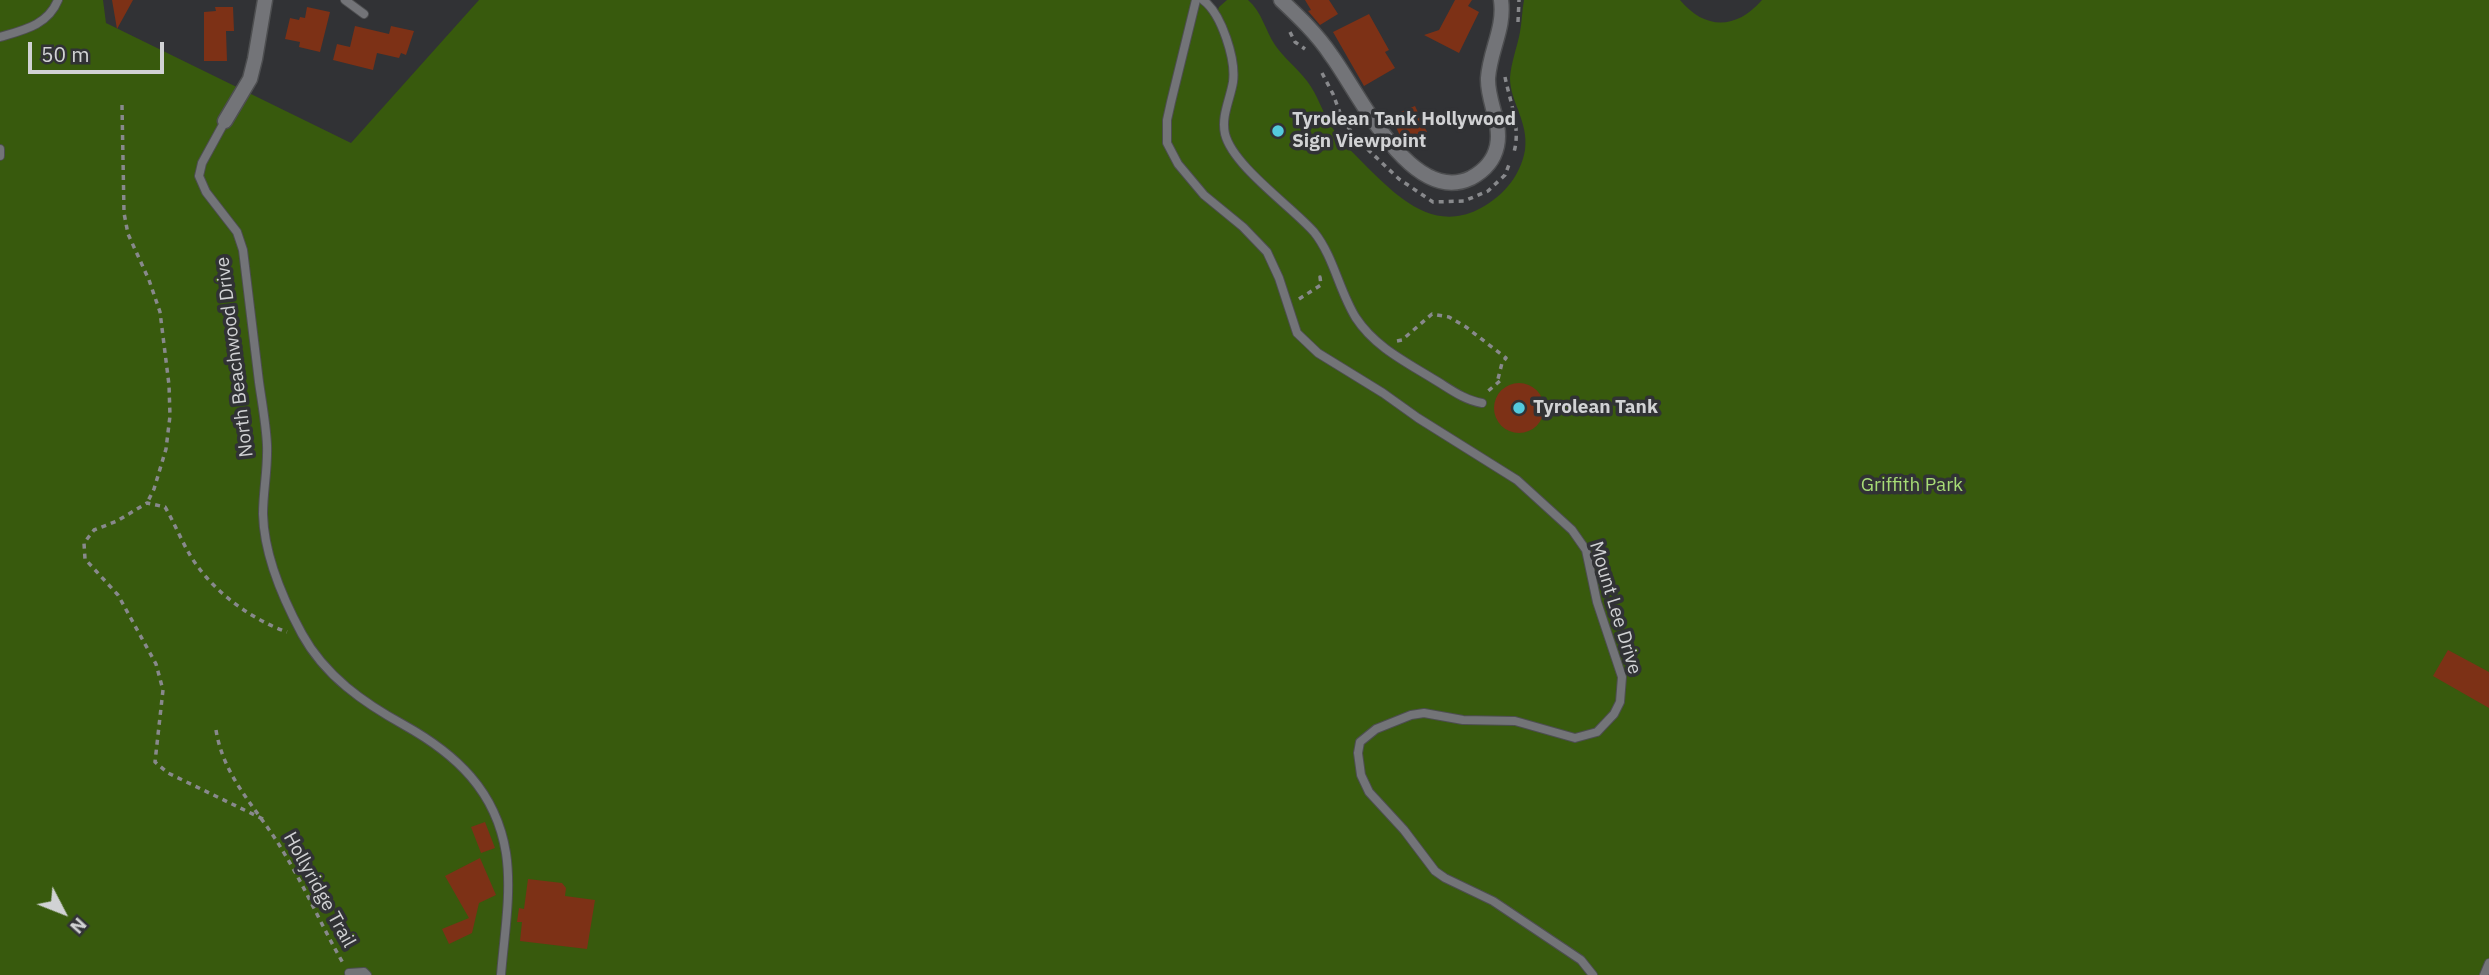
<!DOCTYPE html>
<html>
<head>
<meta charset="utf-8">
<style>
  body { margin:0 }
  #map { position:relative; width:2489px; height:975px; overflow:hidden; background:#313235; font-family:"IBM Plex Sans",sans-serif }
  canvas { display:block }
  .north { position:absolute; left:28px; top:877px; width:70px; height:70px; -webkit-text-stroke:5px #313235; paint-order:stroke; rotate:132deg; font-size:19px; font-weight:700; line-height:28px; text-align:center; color:#d1d2d4 }
  .north::after { content:''; display:block; margin:auto; width:24px; height:32px; background:#d1d2d4; clip-path:polygon(50% 0,100% 100%,50% 72%,0 100%) }
  .scale { position:absolute; left:28px; top:42px; width:136px; height:32px; box-sizing:border-box; border:4px solid #d1d2d4; border-top:0; padding-left:9px; font-size:21px; line-height:24px; white-space:nowrap; color:#d1d2d4; -webkit-text-stroke:5px #313235; paint-order:stroke }
</style>
</head>
<body>
<div id="map">
<canvas width="2489" height="975"></canvas>
<div class="north">N</div>
<div class="scale">50 m</div>
</div>
<script>
const ctx = document.querySelector('canvas').getContext('2d');
ctx.lineJoin = 'round';
function paint(path, color) { ctx.fillStyle = color; ctx.fill(path, 'evenodd'); }
function stroke(path, color, width, dash) { ctx.strokeStyle = color; ctx.lineWidth = width; ctx.lineCap = dash ? 'butt' : 'round'; ctx.setLineDash(dash || []); ctx.stroke(path); }
function label(font, color, halo, rows, align = 'center') {
  ctx.font = font + ' "IBM Plex Sans",sans-serif'; ctx.lineWidth = 7; ctx.setLineDash([]); ctx.textBaseline = 'middle'; ctx.strokeStyle = halo; ctx.fillStyle = color; for (const [text, x, y, turn = 0] of rows) {
    ctx.save(); ctx.translate(x, y); ctx.rotate((+turn || 0) * Math.PI / 180); ctx.textAlign = isNaN(turn) ? turn : align; if (halo) ctx.strokeText(text, 0, 0); ctx.fillText(text, 0, 0); ctx.restore();
  }
}
paint(new Path2D(`
  M 0,0 L 103,0 L 106,23 L 351,143 L 479,0 L 1198,0 L 1216,16 L 1219,7 L 1227,0 L 1248,0 C 1262,12 1265,30 1275,45 C 1284,58 1297,68 1307,81 C 1318,95 1322,112 1332,127 C 1341,143 1355,154 1367,167 C 1396,195 1431,232 1477,210 C 1501,198 1520,178 1525,150 C 1529,122 1510,102 1510,78 C 1511,62 1517,48 1520,32 C 1522,21 1522,10 1524,0 L 1680,0 C 1705,30 1736,30 1762,0 L 2489,0 L 2489,975 L 0,975 Z`), '#385a0d');
paint(new Path2D(`
  M 112,0 L 133,0 L 117,29 Z
  M 1305,0 L 1329,0 L 1338,14 L 1320,25 L 1308,11 L 1311,10 Z
  M 1455,0 L 1472,0 L 1468,6 L 1479,12 L 1459,53 L 1424,35 L 1439,30 Z
  M 215,7 L 233,7 L 234,31 L 226,31 L 227,61 L 204,61 L 204,12 L 216,11 Z
  M 307,7 L 330,12 L 320,52 L 299,47 L 300,42 L 285,39 L 290,18 L 299,20 L 300,17 L 305,18 Z
  M 1369,14 L 1389,50 L 1385,52 L 1395,68 L 1364,86 L 1333,32 Z
  M 355,26 L 389,34 L 391,26 L 414,31 L 406,55 L 401,53 L 399,58 L 377,53 L 373,70 L 333,60 L 337,44 L 350,47 Z
  M 1415,106 L 1427,132 L 1405,141 L 1403,137 L 1401,138 L 1391,116 Z
  M1494 408a25 25 0 1 1 50 0a25 25 0 1 1-50 0Z
  M 2448,650 L 2489,672 L 2489,708 L 2433,676 Z
  M 485,822 L 495,848 L 481,853 L 471,827 Z
  M 480,858 L 496,895 L 479,903 L 472,933 L 449,944 L 442,929 L 469,918 L 445,876 Z
  M 528,879 L 562,883 L 566,888 L 565,896 L 595,900 L 587,949 L 520,941 L 522,922 L 517,922 L 519,908 L 524,909 Z`), '#7d3116');
const lane = new Path2D(`
  M 345,0 L 364,14
  M 1196,0 L 1171,102 L 1167,120 L 1167,143 L 1178,164 L 1204,195 L 1243,227 L 1267,252 L 1279,278 L 1297,333 L 1318,353 L 1383,393 L 1418,418 L 1517,480 L 1572,530 L 1586,550 L 1597,602 L 1622,677 L 1620,702 L 1614,714 L 1597,732 L 1575,738 L 1515,721 L 1463,720 L 1424,713 L 1411,715 L 1376,729 L 1360,742 L 1358,753 L 1361,775 L 1369,792 L 1404,830 L 1435,871 L 1445,878 L 1493,901 L 1581,960 L 1593,975
  M 1203,0 C 1222,14 1236,60 1233,82 C 1230,100 1221,116 1225,134 C 1233,166 1291,206 1314,232 C 1334,257 1339,291 1356,318 C 1375,347 1406,362 1435,380 C 1450,389 1464,400 1482,403
  M 0,37 C 24,30 48,25 58,0
  M 225,121 L 202,163 L 199,176 L 206,192 L 237,232 L 243,250 C 248,294 254,338 259,382 C 262,403 266,424 267,445 C 268,469 263,491 263,514 C 264,555 283,599 302,634 C 325,676 364,703 404,725 C 456,754 496,791 506,853 C 512,893 504,936 501,975
  M 0,149 L 0,156
  M 349,973 L 364,972 L 367,975
  M 2484,975 L 2489,963`);
const street = new Path2D(`
  M 1281,0 C 1299,17 1317,34 1331,55 C 1358,91 1411,207 1471,178 C 1484,171 1494,160 1497,146 C 1502,123 1487,101 1488,78 C 1490,50 1505,28 1501,0
  M 225,121 L 250,79 L 255,59 L 265,0`);
stroke(lane, '#4d4e50', 10);
stroke(street, '#4d4e50', 17);
stroke(new Path2D(`
  M 1518,22 L 1519,0
  M 1290,32 L 1295,42 L 1305,49
  M 1322,73 L 1333,94 L 1343,121 L 1361,143 L 1399,179 L 1433,202 L 1464,201 L 1488,191 L 1505,175 L 1510,162
  M 1505,77 C 1510,102 1522,130 1513,155
  M 122,105 L 124,213 L 128,234 L 149,280 L 160,312 L 169,385 L 170,416 L 166,449 L 154,489 L 147,503
  M 1299,299 L 1321,285 L 1320,277 L 1325,280
  M 1397,341 L 1402,340 L 1432,314 L 1449,317 L 1466,327 L 1506,358 L 1502,363 L 1498,379 L 1501,380 L 1487,392
  M 216,730 C 224,780 260,811 284,853 C 306,889 322,927 343,963
  M 263,819 L 168,773 L 155,762 L 163,690 L 156,664 L 118,595 L 85,559 L 84,543 L 94,530 L 117,521 L 147,503 L 165,507 C 174,522 181,540 190,555 C 211,590 250,619 287,632`), '#88898c', 3.5, [5, 5]);
stroke(lane, '#737478', 8);
stroke(street, '#737478', 14);
for (const [x, y, r, color] of [
  [1278,131,7,"#54cadd"],
  [1519,408,7,"#54cadd"]
]) { const dot = new Path2D(); dot.arc(x, y, r, 0, 2 * Math.PI); ctx.fillStyle = color; ctx.fill(dot); stroke(dot, '#313235', 2.5); }
label('bold 19px', '#d1d2d4', '#313235', [
  ["Tyrolean Tank Hollywood",1292,120],
  ["Sign Viewpoint",1292,142],
  ["Tyrolean Tank",1533,408]
], 'left');
label('19px', '#d1d2d4', '#313235', [
  ["North Beachwood Drive",235,357,-97],
  ["Mount Lee Drive",1615,608,73],
  ["Hollyridge Trail",319,890,61]
]);
label('19px', '#a7dc76', '#313235', [
  ["Griffith Park",1912,486]
]);
</script>
</body>
</html>
